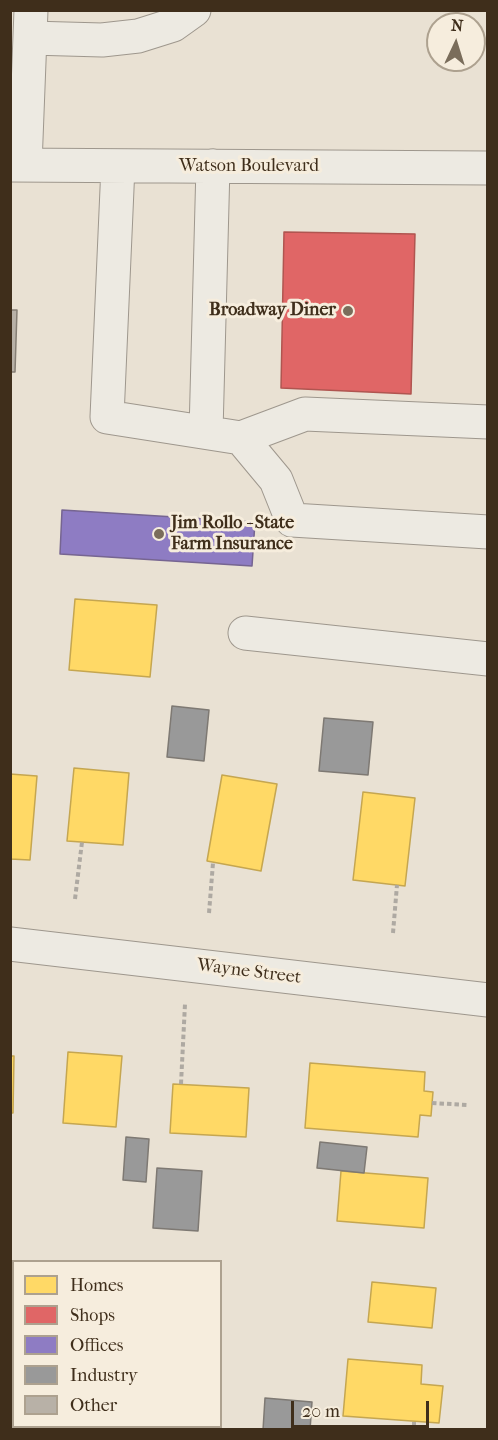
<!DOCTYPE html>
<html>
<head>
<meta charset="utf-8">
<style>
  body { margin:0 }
  #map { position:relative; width:498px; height:1440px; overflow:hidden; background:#e9e1d3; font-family:"IM FELL French Canon",serif }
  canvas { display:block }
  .frame { position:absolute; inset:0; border:12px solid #3f2e1b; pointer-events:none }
  .legend { position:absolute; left:12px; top:1260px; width:210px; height:168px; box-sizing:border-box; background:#f6eddd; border:2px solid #ada18f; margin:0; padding:8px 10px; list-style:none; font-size:18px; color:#3f2e1b }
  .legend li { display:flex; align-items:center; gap:12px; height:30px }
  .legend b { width:30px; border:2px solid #ada18f }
  .north { position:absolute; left:426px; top:12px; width:60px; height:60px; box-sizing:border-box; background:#f6eddd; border:2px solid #ada18f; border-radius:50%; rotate:4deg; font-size:16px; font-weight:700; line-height:24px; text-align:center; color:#3f2e1b }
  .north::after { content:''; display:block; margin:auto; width:21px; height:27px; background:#7a6d5b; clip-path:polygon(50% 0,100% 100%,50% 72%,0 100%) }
  .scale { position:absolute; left:291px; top:1401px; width:138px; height:27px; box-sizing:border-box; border:3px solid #3f2e1b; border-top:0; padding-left:8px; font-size:18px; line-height:21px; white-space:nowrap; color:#3f2e1b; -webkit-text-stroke:4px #f6eddd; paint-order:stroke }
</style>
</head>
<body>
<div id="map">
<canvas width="498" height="1440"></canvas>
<div class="frame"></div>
<ul class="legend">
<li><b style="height:16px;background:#ffd966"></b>Homes</li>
<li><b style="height:16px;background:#e06666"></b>Shops</li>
<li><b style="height:16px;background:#8e7cc3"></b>Offices</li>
<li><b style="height:16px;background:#999"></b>Industry</li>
<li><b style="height:16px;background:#b8b1a7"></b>Other</li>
</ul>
<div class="north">N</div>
<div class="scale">20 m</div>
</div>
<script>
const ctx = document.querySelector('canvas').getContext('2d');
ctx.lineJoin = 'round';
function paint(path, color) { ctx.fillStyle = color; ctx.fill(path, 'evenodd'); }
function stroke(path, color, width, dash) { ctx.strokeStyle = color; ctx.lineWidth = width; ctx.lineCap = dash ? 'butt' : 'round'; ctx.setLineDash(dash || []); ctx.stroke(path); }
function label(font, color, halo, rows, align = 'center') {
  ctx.font = font + ' "IM FELL French Canon",serif'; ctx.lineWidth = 6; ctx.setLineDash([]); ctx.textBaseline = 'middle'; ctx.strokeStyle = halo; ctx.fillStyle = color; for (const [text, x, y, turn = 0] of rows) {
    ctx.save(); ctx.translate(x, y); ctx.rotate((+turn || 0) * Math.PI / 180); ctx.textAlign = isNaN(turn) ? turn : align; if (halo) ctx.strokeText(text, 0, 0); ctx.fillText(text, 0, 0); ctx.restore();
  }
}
const homes = new Path2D(`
  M 75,599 L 157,605 L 150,677 L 69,670 Z
  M 74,768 L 129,773 L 123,845 L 67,841 Z
  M 10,774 L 37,776 L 30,860 L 10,859 Z
  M 222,775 L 277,784 L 261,871 L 207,861 Z
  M 363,792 L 415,798 L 405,886 L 353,880 Z
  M 68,1052 L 122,1056 L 116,1127 L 63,1123 Z
  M 10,1056 L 14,1056 L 13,1113 L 10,1113 Z
  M 310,1063 L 425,1072 L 424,1091 L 433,1092 L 431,1116 L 420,1115 L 418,1137 L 305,1128 Z
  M 173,1084 L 249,1088 L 246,1137 L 170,1133 Z
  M 341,1171 L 428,1178 L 424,1228 L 337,1221 Z
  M 372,1282 L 436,1288 L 432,1328 L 368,1322 Z
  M 348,1359 L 422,1365 L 421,1384 L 443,1386 L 439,1423 L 343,1416 Z`);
paint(homes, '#ffd966');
stroke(homes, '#c5a650', 1.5);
const shops = new Path2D(`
  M 284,232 L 415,234 L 411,394 L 281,388 Z`);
paint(shops, '#e06666');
stroke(shops, '#b05550', 1.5);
const offices = new Path2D(`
  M 62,510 L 255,522 L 252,566 L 60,554 Z`);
paint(offices, '#8e7cc3');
stroke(offices, '#766591', 1.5);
const industry = new Path2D(`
  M 172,706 L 209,710 L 204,761 L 167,757 Z
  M 324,718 L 373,722 L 368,775 L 319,771 Z
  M 126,1137 L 149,1139 L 146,1182 L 123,1180 Z
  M 320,1142 L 367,1147 L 364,1173 L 317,1168 Z
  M 157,1168 L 202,1171 L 198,1231 L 153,1228 Z
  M 265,1398 L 312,1402 L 310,1430 L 263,1430 Z`);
paint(industry, '#999');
stroke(industry, '#7e7973', 1.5);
const building = new Path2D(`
  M 10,310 L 17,310 L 15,372 L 10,372 Z`);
paint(building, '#b8b1a7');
stroke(building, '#857e74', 1.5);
const minor = new Path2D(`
  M 30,38 L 102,40 L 138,36 L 173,25 L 194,10
  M 10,165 L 488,168
  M 25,165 L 31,10
  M 118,166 L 107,417 L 241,438 L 276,480 L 292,520 L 488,532
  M 206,432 L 213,166
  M 241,438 L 305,414 L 488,422
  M 245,633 L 488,659
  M 10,944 L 488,1000`);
stroke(minor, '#9e978d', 35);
stroke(new Path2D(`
  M 75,899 L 82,842
  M 209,913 L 213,863
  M 393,933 L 397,885
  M 181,1084 L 185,1004
  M 432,1103 L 467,1105
  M 414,1422 L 414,1428 L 429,1430`), '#aea9a2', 4, [4.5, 3]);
stroke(minor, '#edeae2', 33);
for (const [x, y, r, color] of [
  [348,311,6,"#7a6d5b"],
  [159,534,6,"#7a6d5b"]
]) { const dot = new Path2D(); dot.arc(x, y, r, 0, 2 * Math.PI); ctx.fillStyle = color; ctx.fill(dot); stroke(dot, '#f6eddd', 2); }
label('18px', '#3f2e1b', '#f6eddd', [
  ["Watson Boulevard",249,167],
  ["Wayne Street",249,972,7]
]);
label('bold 18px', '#3f2e1b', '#f6eddd', [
  ["Broadway Diner",336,311],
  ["Jim Rollo - State",171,524,"left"],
  ["Farm Insurance",171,545,"left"]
], 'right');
</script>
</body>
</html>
